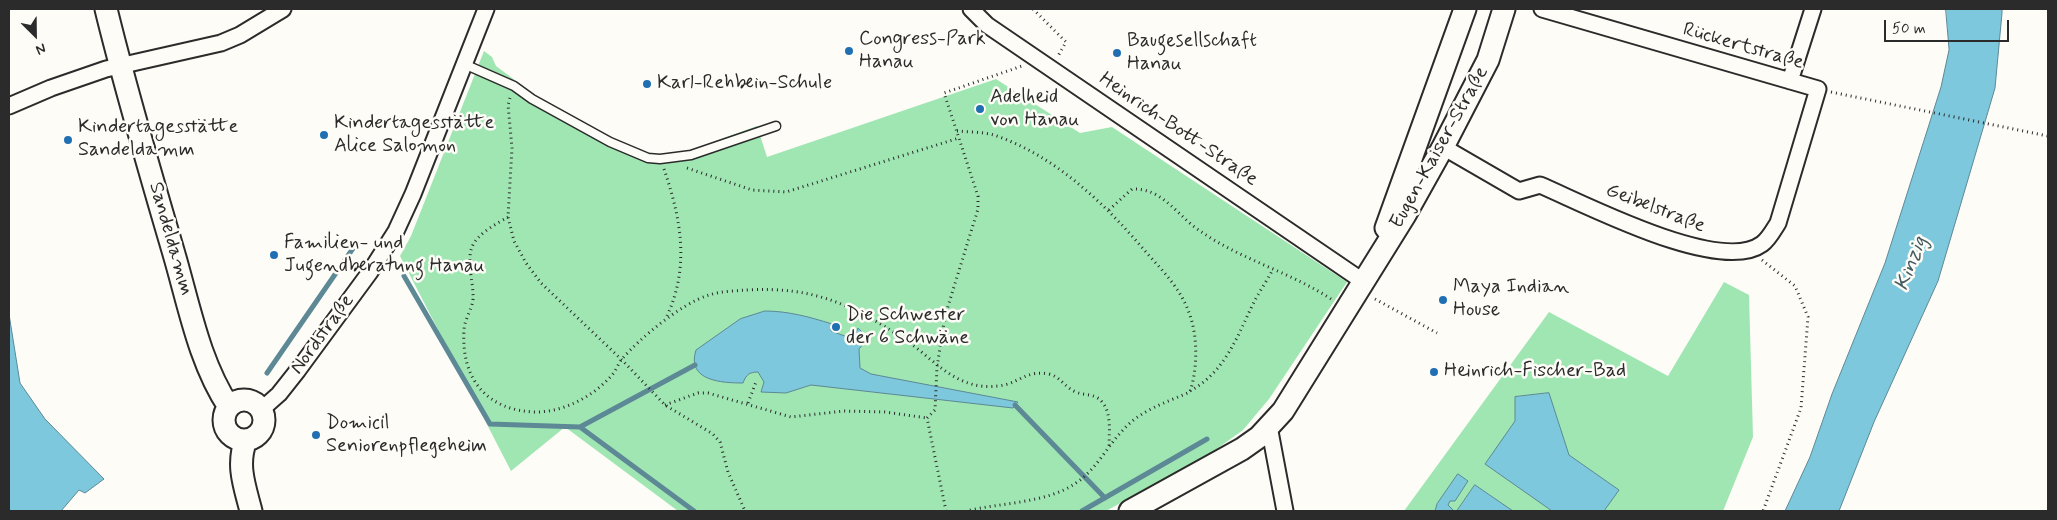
<!DOCTYPE html>
<html>
<head>
<meta charset="utf-8">
<style>
  body { margin:0 }
  #map { position:relative; width:2057px; height:520px; overflow:hidden; background:#fdfcf7; font-family:Mynerve,sans-serif }
  canvas { display:block }
  .frame { position:absolute; inset:0; border:10px solid #2b2b2b; pointer-events:none }
  .north { position:absolute; left:10px; top:10px; width:50px; height:50px; -webkit-text-stroke:4px #fdfcf7; paint-order:stroke; rotate:157deg; font-size:14px; font-weight:700; line-height:20px; text-align:center; color:#2b2b2b }
  .north::after { content:''; display:block; margin:auto; width:18px; height:22px; background:#2b2b2b; clip-path:polygon(50% 0,100% 100%,50% 72%,0 100%) }
  .scale { position:absolute; left:1884px; top:20px; width:125px; height:22px; box-sizing:border-box; border:2px solid #2b2b2b; border-top:0; padding-left:6px; font-size:15px; line-height:18px; white-space:nowrap; color:#2b2b2b; -webkit-text-stroke:4px #fdfcf7; paint-order:stroke }
</style>
</head>
<body>
<div id="map">
<canvas width="2057" height="520"></canvas>
<div class="frame"></div>
<div class="north">N</div>
<div class="scale">50 m</div>
</div>
<script>
const ctx = document.querySelector('canvas').getContext('2d');
ctx.lineJoin = 'round';
function paint(path, color) { ctx.fillStyle = color; ctx.fill(path, 'evenodd'); }
function stroke(path, color, width, dash) { ctx.strokeStyle = color; ctx.lineWidth = width; ctx.lineCap = dash ? 'butt' : 'round'; ctx.setLineDash(dash || []); ctx.stroke(path); }
function label(font, color, halo, rows, align = 'center') {
  ctx.font = font + ' Mynerve,sans-serif'; ctx.lineWidth = 5; ctx.setLineDash([]); ctx.textBaseline = 'middle'; ctx.strokeStyle = halo; ctx.fillStyle = color; for (const [text, x, y, turn = 0] of rows) {
    ctx.save(); ctx.translate(x, y); ctx.rotate((+turn || 0) * Math.PI / 180); ctx.textAlign = isNaN(turn) ? turn : align; if (halo) ctx.strokeText(text, 0, 0); ctx.fillText(text, 0, 0); ctx.restore();
  }
}
paint(new Path2D(`
  M 484,51 L 492,57 L 496,66 L 543,101 L 635,150 L 663,155 L 688,151 L 757,126 L 767,157 L 996,79 L 1080,133 L 1112,127 L 1347,282 L 1269,399 L 1243,430 L 1211,453 L 1106,511 L 678,511 L 565,427 L 511,471 L 400,256 L 411,236 Z
  M 1724,282 L 1749,295 L 1753,437 L 1723,511 L 1404,511 L 1549,312 L 1668,376 Z`), '#a0e6b3');
const water = new Path2D(`
  M 1946,9 L 2002,9 L 2002,13 L 1995,88 L 1938,281 L 1874,422 L 1839,511 L 1785,511 L 1810,457 L 1832,394 L 1885,263 L 1941,87 L 1949,50 Z
  M 765,311 C 788,311 810,317 832,324 L 831,331 L 853,339 L 858,328 L 868,338 L 859,349 L 860,368 L 871,374 L 1018,402 L 1013,408 L 811,385 L 786,393 L 761,392 L 764,382 L 758,372 C 749,372 746,375 743,383 C 722,383 686,381 696,350 L 740,319 Z
  M 9,314 L 20,383 L 45,419 L 104,479 L 85,493 L 79,490 L 61,511 L 9,511 Z
  M 1549,393 L 1569,455 L 1619,490 L 1604,511 L 1552,511 L 1485,464 L 1515,421 L 1515,397 Z
  M 1458,474 L 1468,481 L 1455,501 L 1450,501 L 1448,505 L 1454,511 L 1435,511 L 1437,504 Z
  M 1475,485 L 1513,511 L 1457,511 Z`);
paint(water, '#7dc8dc');
stroke(water, '#5c8995', 1);
stroke(new Path2D(`
  M 404,276 L 490,424 L 580,427 L 694,511
  M 267,373 L 356,244
  M 1015,405 L 1105,498
  M 580,427 L 695,365
  M 1082,511 L 1207,439`), '#5c8995', 5);
const lane = new Path2D(`
  M 464,64 L 514,86 L 532,99 L 610,142 L 648,158 L 660,159 L 691,155 L 776,126`);
const street = new Path2D(`
  M 971,9 L 987,25 L 1364,282
  M 1790,81 L 1813,9
  M 9,106 L 51,88 L 106,69 L 221,43 L 240,35 L 283,9
  M 1443,147 L 1519,191 L 1540,185 C 1585,204 1720,275 1762,244 C 1769,239 1774,229 1778,223 L 1818,89 L 1542,9
  M 261,410 L 279,394 L 298,370 L 370,272 L 396,231 L 413,194 L 486,9
  M 1269,426 L 1285,511`);
const secondary = new Path2D(`
  M 106,9 C 126,91 150,172 174,254 C 189,305 199,362 229,407
  M 1386,228 L 1465,9
  M224 420a20 20 0 1 1 40 0a20 20 0 1 1-40 0Z
  M 246,440 C 236,465 245,487 251,511
  M 1130,511 L 1242,449 L 1259,437 L 1283,411 L 1405,215 L 1443,147 L 1488,60 L 1504,9`);
stroke(lane, '#2b2b2b', 11);
stroke(street, '#2b2b2b', 19);
stroke(secondary, '#2b2b2b', 25);
stroke(new Path2D(`
  M 1033,9 L 1066,42 L 1058,56
  M 1831,92 L 2048,136
  M 510,98 L 508,105 L 512,148 L 508,217 L 514,241 L 526,263 L 541,283 L 622,360 L 665,405 L 713,434 L 720,442 L 728,472 L 745,511
  M 957,131 C 969,132 983,132 994,135 C 1056,156 1105,204 1146,252 C 1162,270 1179,287 1188,310 C 1198,334 1198,367 1190,392 C 1167,402 1141,410 1124,429 C 1107,446 1097,469 1076,483 C 1048,503 999,503 966,511
  M 687,168 L 752,190 L 786,192 L 959,138
  M 664,169 C 681,219 690,266 667,316
  M 1109,210 L 1132,189 C 1159,188 1173,209 1192,225 C 1234,258 1287,270 1331,299
  M 508,217 C 496,224 477,234 472,247 C 466,263 474,283 473,299 C 472,310 464,320 464,331 C 461,380 488,411 536,412 C 564,412 594,396 612,375 C 616,371 618,364 622,359 C 640,338 682,303 709,295 C 721,291 735,291 747,290 C 813,286 854,305 907,341 C 929,356 948,379 975,385 C 983,387 996,387 1004,385 C 1021,381 1028,370 1049,374 C 1061,377 1065,388 1076,392 C 1085,396 1095,393 1102,402 C 1112,413 1109,434 1109,448
  M 1762,260 L 1795,286 L 1808,317 L 1801,408 L 1763,511
  M 1375,299 L 1437,333
  M 1190,391 C 1225,372 1237,337 1253,304 C 1259,292 1267,281 1273,269
  M 748,403 L 756,382
  M 665,405 L 698,393 L 708,393 L 791,417 L 844,411 L 885,412 L 927,418
  M 946,511 L 927,418 L 935,410 L 937,367 L 945,316 L 978,209 L 978,196 L 944,93 L 1022,66`), '#2b2b2b', 3, [1, 4]);
stroke(lane, '#fdfcf7', 8);
stroke(street, '#fdfcf7', 15);
stroke(secondary, '#fdfcf7', 21);
for (const [x, y, r, color] of [
  [849,51,5,"#1f6fb2"],
  [1117,53,5,"#1f6fb2"],
  [647,84,5,"#1f6fb2"],
  [980,109,5,"#1f6fb2"],
  [324,135,5,"#1f6fb2"],
  [68,140,5,"#1f6fb2"],
  [274,255,5,"#1f6fb2"],
  [1443,300,5,"#1f6fb2"],
  [836,327,5,"#1f6fb2"],
  [1434,372,5,"#1f6fb2"],
  [316,435,5,"#1f6fb2"]
]) { const dot = new Path2D(); dot.arc(x, y, r, 0, 2 * Math.PI); ctx.fillStyle = color; ctx.fill(dot); stroke(dot, '#fdfcf7', 2); }
label('20px', '#2b2b2b', '#fdfcf7', [
  ["Congress-Park",859,40],
  ["Hanau",859,63],
  ["Baugesellschaft",1127,42],
  ["Hanau",1127,65],
  ["Karl-Rehbein-Schule",657,84],
  ["Adelheid",990,98],
  ["von Hanau",990,121],
  ["Kindertagesstätte",334,124],
  ["Alice Salomon",334,147],
  ["Kindertagesstätte",78,128],
  ["Sandeldamm",78,151],
  ["Familien- und",284,244],
  ["Jugendberatung Hanau",284,267],
  ["Maya Indian",1453,288],
  ["House",1453,311],
  ["Die Schwester",846,316],
  ["der 6 Schwäne",846,339],
  ["Heinrich-Fischer-Bad",1444,372],
  ["Domicil",326,424],
  ["Seniorenpflegeheim",326,447]
], 'left');
label('20px', '#2b2b2b', '#fdfcf7', [
  ["Rückertstraße",1743,47,16],
  ["Heinrich-Bott-Straße",1178,130,34],
  ["Eugen-Kaiser-Straße",1440,148,-61],
  ["Geibelstraße",1655,209,21],
  ["Sandeldamm",170,239,74],
  ["Nordstraße",323,335,-54]
]);
label('italic 21px', '#445a60', '#fdfcf7', [
  ["Kinzig",1912,264,-69]
]);
</script>
</body>
</html>
